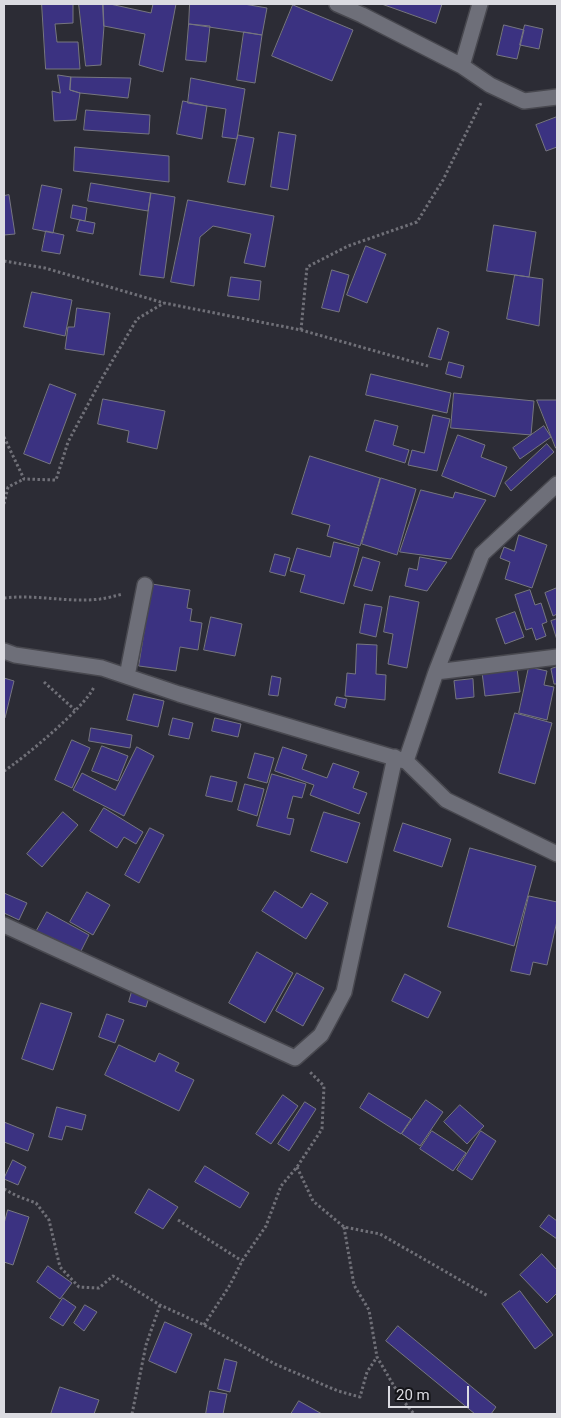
<!DOCTYPE html>
<html>
<head>
<meta charset="utf-8">
<style>
  body { margin:0 }
  #map { position:relative; width:561px; height:1418px; overflow:hidden; background:#2c2c35; font-family:Roboto,sans-serif }
  canvas { display:block }
  .frame { position:absolute; inset:0; border:5px solid #dbdbe1; pointer-events:none }
  .scale { position:absolute; left:388px; top:1386px; width:81px; height:22px; box-sizing:border-box; border:2px solid #dbdbe1; border-top:0; padding-left:6px; font-size:15px; line-height:18px; white-space:nowrap; color:#dbdbe1; -webkit-text-stroke:4px #151519; paint-order:stroke }
</style>
</head>
<body>
<div id="map">
<canvas width="561" height="1418"></canvas>
<div class="frame"></div>
<div class="scale">20 m</div>
</div>
<script>
const ctx = document.querySelector('canvas').getContext('2d');
ctx.lineJoin = 'round';
function paint(path, color) { ctx.fillStyle = color; ctx.fill(path, 'evenodd'); }
function stroke(path, color, width, dash) { ctx.strokeStyle = color; ctx.lineWidth = width; ctx.lineCap = dash ? 'butt' : 'round'; ctx.setLineDash(dash || []); ctx.stroke(path); }
const building = new Path2D(`
  M 42,4 L 73,4 L 73,23 L 55,24 L 57,42 L 78,42 L 80,69 L 46,69 Z
  M 79,4 L 103,4 L 104,26 L 101,65 L 86,66 Z
  M 103,4 L 110,4 L 151,13 L 153,4 L 176,4 L 163,72 L 139,65 L 145,34 L 104,26 Z
  M 190,4 L 244,4 L 267,8 L 262,35 L 189,24 Z
  M 382,4 L 442,4 L 436,23 Z
  M 293,5 L 353,30 L 332,81 L 272,56 Z
  M 189,24 L 210,26 L 206,62 L 186,60 Z
  M 504,25 L 524,30 L 517,59 L 497,55 Z
  M 525,25 L 543,29 L 539,49 L 520,45 Z
  M 244,32 L 262,35 L 255,83 L 237,80 Z
  M 58,75 L 71,77 L 70,90 L 80,93 L 76,120 L 54,121 L 52,91 L 60,93 Z
  M 71,77 L 131,78 L 128,98 L 80,93 L 70,90 Z
  M 191,78 L 245,89 L 237,139 L 222,137 L 226,109 L 188,103 Z
  M 183,101 L 207,106 L 202,139 L 177,134 Z
  M 86,110 L 150,115 L 149,134 L 84,130 Z
  M 557,117 L 557,147 L 546,151 L 536,125 Z
  M 279,132 L 296,135 L 288,190 L 271,187 Z
  M 238,135 L 254,138 L 245,185 L 228,182 Z
  M 75,147 L 169,156 L 169,182 L 74,171 Z
  M 91,183 L 151,193 L 148,211 L 88,201 Z
  M 42,185 L 62,189 L 53,233 L 33,229 Z
  M 151,193 L 175,197 L 164,278 L 140,275 Z
  M 9,195 L 15,234 L 4,235 L 4,196 Z
  M 188,200 L 274,216 L 265,267 L 244,263 L 251,234 L 213,226 L 200,237 L 194,286 L 171,282 Z
  M 73,205 L 87,208 L 85,221 L 71,218 Z
  M 80,220 L 95,223 L 93,234 L 77,231 Z
  M 494,225 L 536,232 L 529,277 L 487,271 Z
  M 46,231 L 64,235 L 60,254 L 42,251 Z
  M 366,246 L 386,254 L 367,303 L 347,295 Z
  M 332,270 L 349,275 L 339,312 L 322,308 Z
  M 515,275 L 543,279 L 539,326 L 507,319 Z
  M 231,277 L 261,281 L 259,300 L 228,296 Z
  M 32,292 L 72,300 L 65,336 L 24,327 Z
  M 77,308 L 110,313 L 104,355 L 65,349 L 68,327 L 74,327 Z
  M 438,328 L 449,332 L 441,360 L 429,357 Z
  M 449,362 L 464,366 L 461,378 L 446,374 Z
  M 371,374 L 451,393 L 447,413 L 366,395 Z
  M 50,384 L 76,394 L 50,464 L 24,454 Z
  M 454,393 L 534,401 L 531,435 L 451,428 Z
  M 103,399 L 165,411 L 157,449 L 127,442 L 129,431 L 98,424 Z
  M 537,400 L 557,400 L 557,448 L 556,448 Z
  M 433,415 L 450,419 L 437,471 L 408,465 L 412,450 L 424,453 Z
  M 375,420 L 398,426 L 393,445 L 409,450 L 405,463 L 366,451 Z
  M 544,426 L 551,437 L 520,459 L 513,448 Z
  M 458,435 L 485,445 L 481,457 L 507,467 L 495,497 L 442,476 Z
  M 547,444 L 554,452 L 511,491 L 505,483 Z
  M 310,456 L 380,478 L 360,546 L 327,536 L 330,525 L 292,514 Z
  M 381,478 L 416,489 L 397,555 L 362,544 Z
  M 421,490 L 453,498 L 455,492 L 486,500 L 451,559 L 400,552 Z
  M 519,535 L 547,545 L 532,588 L 505,579 L 510,562 L 500,558 L 504,547 L 514,551 Z
  M 334,542 L 359,548 L 344,604 L 300,592 L 305,575 L 290,571 L 297,548 L 330,557 Z
  M 275,554 L 290,558 L 285,576 L 270,572 Z
  M 363,557 L 380,562 L 372,591 L 354,586 Z
  M 420,557 L 447,562 L 427,591 L 405,586 L 409,568 L 417,570 Z
  M 152,584 L 190,590 L 187,608 L 192,609 L 190,621 L 202,623 L 198,650 L 180,647 L 176,671 L 139,666 Z
  M 557,588 L 557,614 L 553,616 L 545,593 Z
  M 530,590 L 535,605 L 541,603 L 547,622 L 542,624 L 546,636 L 536,640 L 532,628 L 526,630 L 515,595 Z
  M 390,596 L 419,602 L 407,668 L 388,664 L 393,634 L 384,632 Z
  M 365,604 L 382,607 L 376,637 L 360,633 Z
  M 515,612 L 524,637 L 505,644 L 496,619 Z
  M 211,617 L 242,624 L 235,656 L 204,650 Z
  M 557,619 L 557,640 L 551,621 Z
  M 357,644 L 377,645 L 376,674 L 386,675 L 385,700 L 345,696 L 347,673 L 355,674 Z
  M 529,667 L 547,671 L 544,685 L 554,687 L 547,720 L 519,713 Z
  M 557,667 L 557,684 L 554,684 L 551,669 Z
  M 517,668 L 520,692 L 485,696 L 482,672 Z
  M 272,676 L 281,678 L 278,696 L 269,695 Z
  M 4,678 L 14,681 L 5,718 L 4,718 Z
  M 473,679 L 474,697 L 456,699 L 454,681 Z
  M 134,694 L 164,701 L 158,727 L 127,720 Z
  M 337,697 L 347,699 L 345,708 L 335,705 Z
  M 515,713 L 552,723 L 535,784 L 499,773 Z
  M 173,718 L 193,723 L 189,739 L 169,735 Z
  M 215,718 L 241,724 L 238,737 L 212,731 Z
  M 91,728 L 132,735 L 130,748 L 89,741 Z
  M 72,740 L 90,748 L 72,788 L 55,780 Z
  M 102,746 L 128,756 L 118,781 L 92,771 Z
  M 137,747 L 154,756 L 124,816 L 73,790 L 82,773 L 115,790 Z
  M 283,747 L 307,755 L 302,769 L 327,778 L 333,763 L 359,772 L 353,788 L 367,793 L 359,814 L 310,795 L 314,785 L 275,771 Z
  M 255,753 L 274,758 L 267,783 L 248,778 Z
  M 272,774 L 306,784 L 302,798 L 293,796 L 287,818 L 294,819 L 290,835 L 257,826 Z
  M 211,776 L 237,782 L 232,802 L 206,796 Z
  M 245,784 L 264,789 L 257,816 L 238,810 Z
  M 104,808 L 143,832 L 136,844 L 124,837 L 117,848 L 90,831 Z
  M 63,812 L 78,825 L 42,867 L 27,854 Z
  M 324,812 L 360,823 L 347,863 L 311,851 Z
  M 403,823 L 451,839 L 442,867 L 394,851 Z
  M 150,828 L 164,835 L 139,883 L 125,875 Z
  M 470,848 L 536,866 L 514,946 L 448,927 Z
  M 275,891 L 302,908 L 311,893 L 328,903 L 306,939 L 262,911 Z
  M 87,892 L 110,905 L 93,935 L 70,922 Z
  M 4,893 L 27,903 L 19,920 L 4,913 Z
  M 529,896 L 557,902 L 557,921 L 547,965 L 533,962 L 530,975 L 511,971 Z
  M 47,912 L 89,935 L 79,955 L 36,932 Z
  M 257,952 L 293,973 L 265,1023 L 229,1003 Z
  M 297,973 L 324,988 L 303,1026 L 276,1011 Z
  M 405,974 L 441,992 L 428,1018 L 392,1001 Z
  M 133,988 L 150,994 L 146,1007 L 129,1002 Z
  M 41,1003 L 72,1013 L 53,1070 L 22,1059 Z
  M 107,1014 L 124,1020 L 115,1043 L 99,1037 Z
  M 119,1045 L 155,1062 L 159,1053 L 179,1063 L 175,1071 L 194,1080 L 179,1111 L 105,1075 Z
  M 369,1093 L 411,1119 L 401,1134 L 360,1108 Z
  M 283,1095 L 298,1106 L 271,1144 L 256,1134 Z
  M 426,1100 L 443,1112 L 420,1146 L 402,1134 Z
  M 305,1102 L 316,1109 L 289,1151 L 278,1144 Z
  M 460,1105 L 484,1126 L 467,1144 L 444,1122 Z
  M 57,1107 L 86,1115 L 82,1130 L 66,1126 L 62,1140 L 49,1137 Z
  M 4,1122 L 34,1134 L 28,1151 L 4,1142 Z
  M 432,1131 L 466,1153 L 453,1171 L 420,1149 Z
  M 481,1131 L 496,1141 L 472,1180 L 457,1170 Z
  M 13,1160 L 26,1167 L 18,1185 L 4,1179 Z
  M 205,1166 L 249,1193 L 240,1208 L 195,1182 Z
  M 149,1189 L 178,1207 L 163,1229 L 135,1213 Z
  M 8,1210 L 29,1217 L 13,1265 L 4,1262 L 4,1224 Z
  M 549,1215 L 557,1221 L 557,1239 L 540,1227 Z
  M 542,1254 L 557,1270 L 557,1293 L 547,1303 L 520,1275 Z
  M 48,1266 L 72,1283 L 60,1299 L 37,1282 Z
  M 520,1291 L 553,1335 L 535,1349 L 502,1304 Z
  M 63,1298 L 76,1307 L 63,1326 L 50,1318 Z
  M 85,1305 L 97,1312 L 84,1331 L 74,1323 Z
  M 165,1322 L 192,1334 L 176,1373 L 149,1361 Z
  M 398,1326 L 496,1407 L 491,1414 L 475,1414 L 386,1341 Z
  M 225,1359 L 237,1362 L 230,1392 L 218,1389 Z
  M 60,1387 L 99,1400 L 94,1414 L 51,1414 Z
  M 210,1391 L 227,1394 L 223,1414 L 206,1414 Z
  M 299,1401 L 322,1414 L 291,1414 Z`);
paint(building, '#3b3281');
stroke(building, '#767680', 1);
const minor = new Path2D(`
  M 337,4 L 362,15 L 462,66 L 490,85 L 524,101 L 557,97
  M 462,66 L 480,4
  M 557,484 L 482,554 L 436,672 L 406,761 L 446,800 L 557,854
  M 4,651 L 15,655 L 102,668 L 179,694 L 405,761
  M 436,672 L 557,657
  M 127,676 L 145,585
  M 4,925 L 295,1058 L 321,1035 L 344,992 L 395,757`);
stroke(minor, '#48484f', 18);
stroke(new Path2D(`
  M 4,261 L 45,268 L 164,303 L 301,330 L 428,366
  M 301,330 L 307,267 L 348,246 L 417,222 L 443,180 L 481,103
  M 4,437 L 24,479 L 56,480 L 68,442 L 101,380 L 137,319 L 164,303
  M 4,504 L 8,487 L 24,479
  M 4,598 C 36,594 68,603 100,599 C 107,598 115,596 123,594
  M 44,682 L 75,710
  M 4,771 C 24,758 85,707 94,687
  M 297,1167 L 313,1201 L 344,1227 L 380,1234 L 488,1296
  M 4,1189 L 17,1196 L 36,1203 L 49,1220 L 60,1267 L 79,1287 L 99,1288 L 113,1276 L 160,1305 L 204,1325 L 275,1364 L 338,1391 L 360,1397 L 367,1372 L 377,1357
  M 178,1220 L 242,1261
  M 344,1227 L 354,1285 L 369,1310 L 377,1357 L 401,1398 L 414,1414
  M 204,1325 L 230,1285 L 242,1261 L 266,1226 L 281,1186 L 297,1167 L 322,1129 L 324,1086 L 310,1072
  M 132,1414 L 146,1345 L 160,1305`), '#707078', 3, [2.5, 2.5]);
stroke(minor, '#6e6f79', 15);
</script>
</body>
</html>
